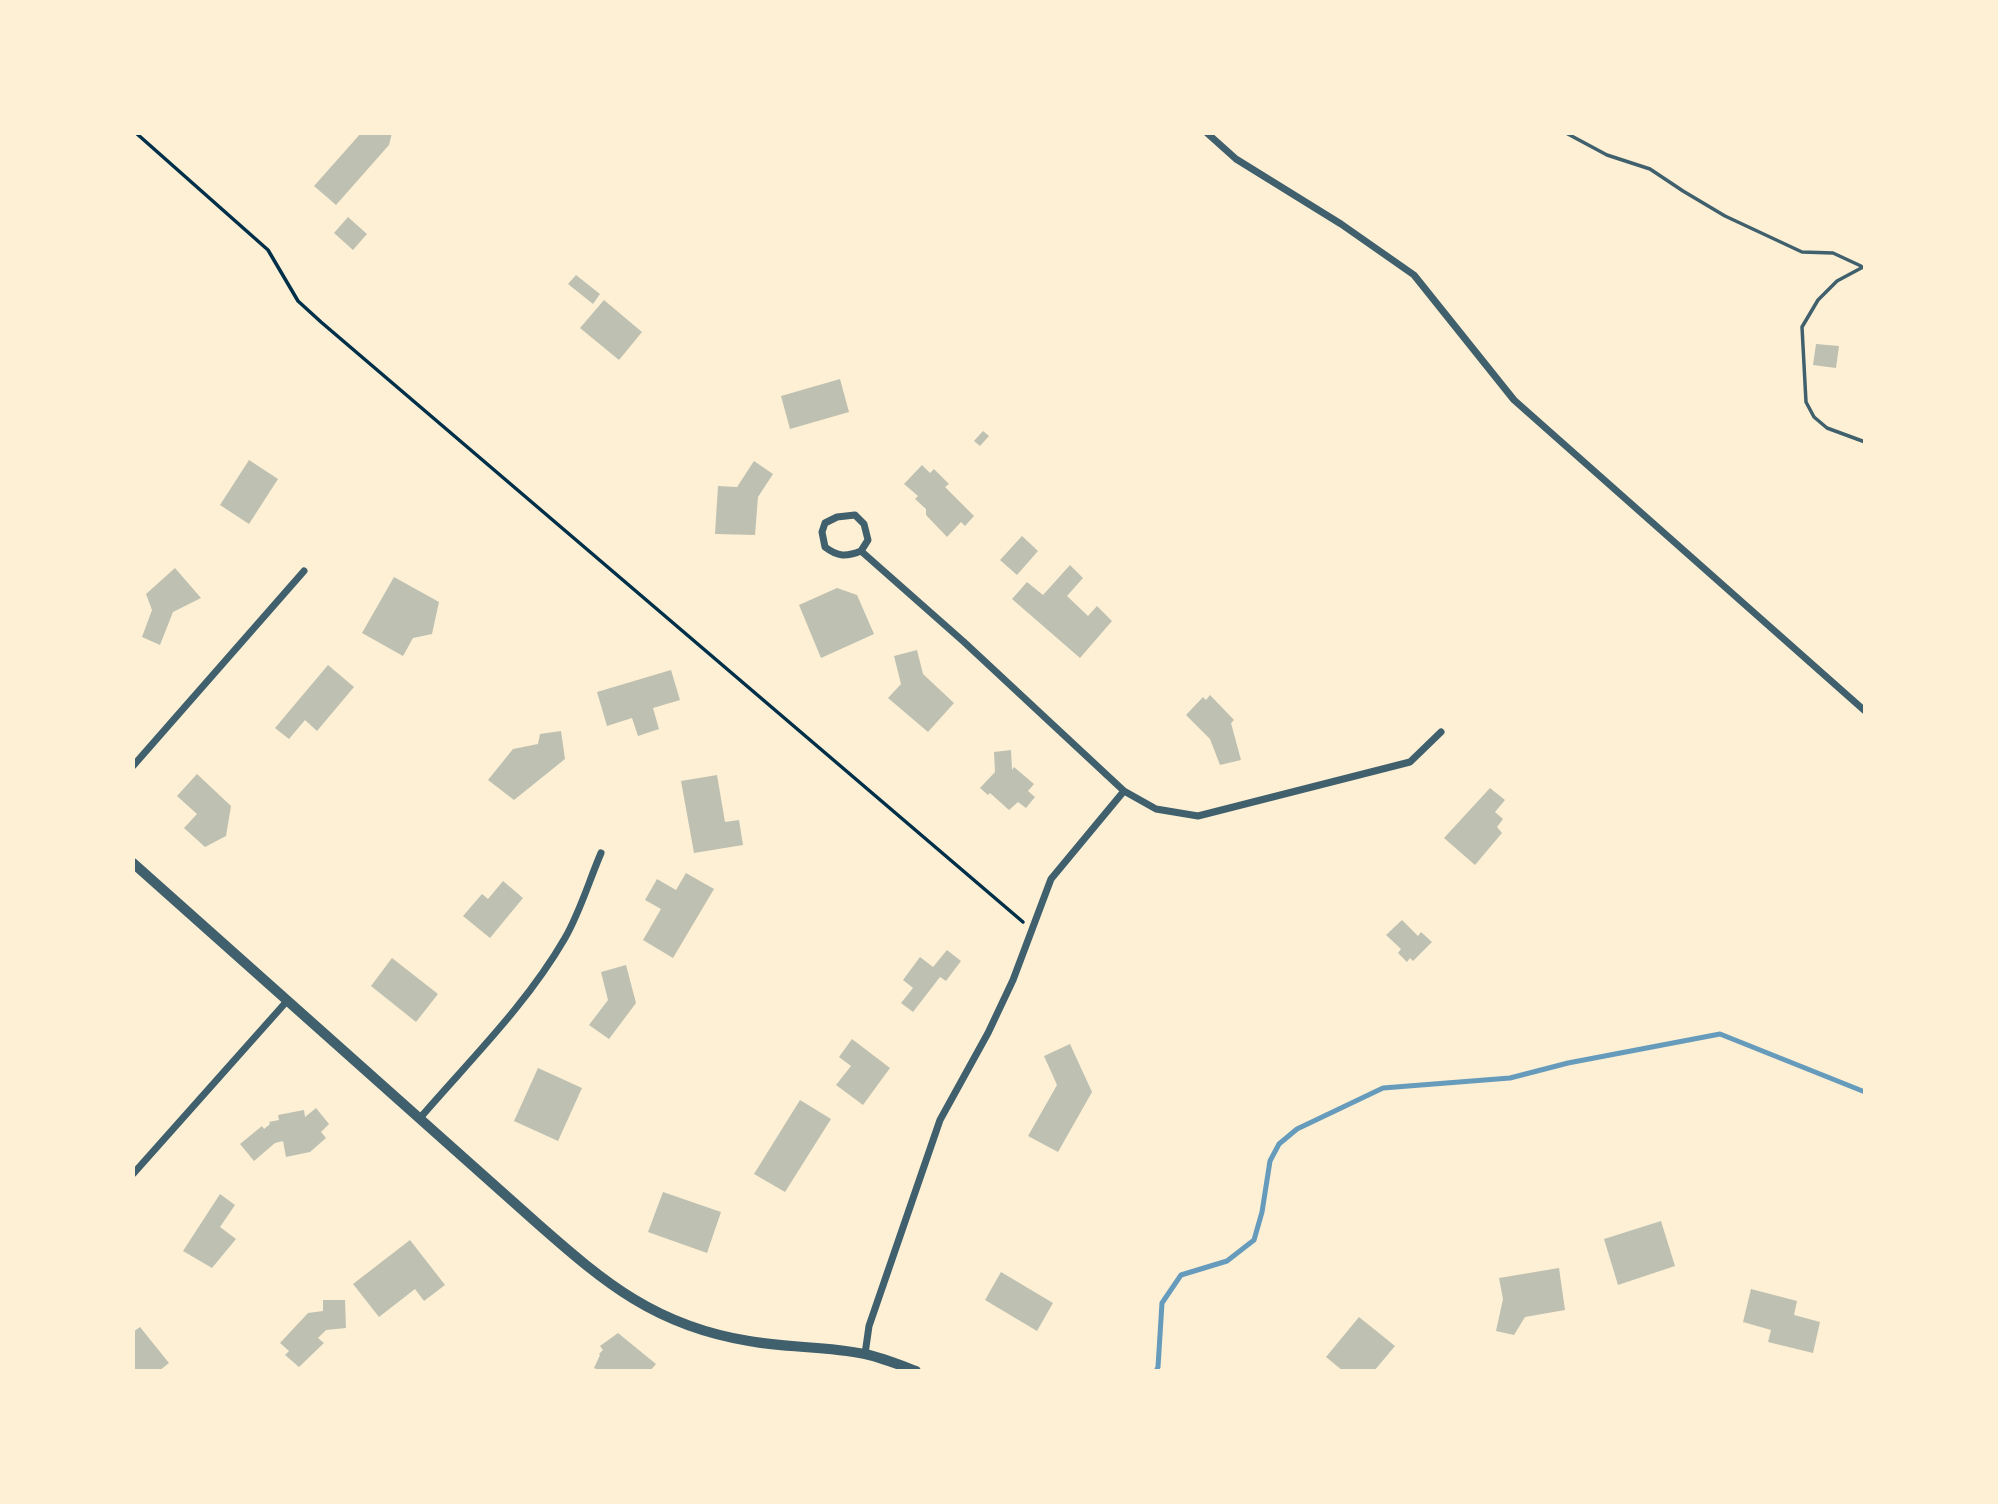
<!DOCTYPE html>
<html>
<head>
<meta charset="utf-8">
<style>
  body { margin:0 }
  #map { position:relative; width:1998px; height:1504px; overflow:hidden; background:#fdf0d5; font-family:Poppins,sans-serif }
  canvas { display:block }
  .frame { position:absolute; inset:0; border:135px solid #fdf0d5; pointer-events:none }
</style>
</head>
<body>
<div id="map">
<canvas width="1998" height="1504"></canvas>
<div class="frame"></div>
</div>
<script>
const ctx = document.querySelector('canvas').getContext('2d');
ctx.lineJoin = 'round';
function stroke(path, color, width, dash) { ctx.strokeStyle = color; ctx.lineWidth = width; ctx.lineCap = dash ? 'butt' : 'round'; ctx.setLineDash(dash || []); ctx.stroke(path); }
function paint(path, color) { ctx.fillStyle = color; ctx.fill(path, 'evenodd'); }
stroke(new Path2D(`
  M 1156,1371 L 1158,1367 L 1162,1303 L 1181,1275 L 1227,1261 L 1254,1240 L 1262,1212 L 1270,1161 L 1279,1144 L 1297,1129 L 1383,1088 L 1510,1078 L 1568,1063 L 1720,1034 L 1865,1092`), '#669bbc', 5);
paint(new Path2D(`
  M 361,133 L 392,133 L 389,145 L 336,205 L 314,186 Z
  M 348,217 L 367,234 L 353,250 L 334,233 Z
  M 576,275 L 600,294 L 593,304 L 568,284 Z
  M 604,300 L 642,332 L 619,360 L 580,328 Z
  M 1816,344 L 1839,346 L 1836,368 L 1813,365 Z
  M 840,379 L 849,412 L 790,429 L 781,396 Z
  M 983,431 L 989,436 L 980,446 L 974,441 Z
  M 249,460 L 278,479 L 249,524 L 220,505 Z
  M 754,461 L 773,474 L 758,497 L 755,535 L 715,534 L 718,486 L 737,487 Z
  M 922,465 L 930,473 L 934,469 L 949,484 L 945,487 L 974,516 L 965,526 L 961,522 L 947,537 L 926,515 L 926,509 L 915,499 L 918,496 L 904,484 Z
  M 1022,536 L 1038,551 L 1017,575 L 1000,560 Z
  M 1070,565 L 1083,578 L 1067,596 L 1088,616 L 1097,606 L 1112,621 L 1080,658 L 1012,599 L 1027,582 L 1043,595 Z
  M 175,568 L 201,598 L 173,612 L 160,645 L 142,637 L 152,610 L 146,594 Z
  M 394,577 L 439,602 L 432,634 L 413,638 L 403,656 L 362,633 Z
  M 837,588 L 857,595 L 874,634 L 821,658 L 799,605 Z
  M 917,650 L 923,674 L 954,703 L 928,732 L 888,698 L 901,684 L 894,656 Z
  M 328,665 L 354,687 L 317,731 L 305,720 L 289,739 L 275,728 Z
  M 671,670 L 680,700 L 653,708 L 659,729 L 638,736 L 632,718 L 607,726 L 597,692 Z
  M 1210,695 L 1234,720 L 1231,723 L 1241,760 L 1220,765 L 1210,739 L 1186,715 L 1203,697 L 1206,700 Z
  M 561,731 L 565,759 L 514,800 L 488,780 L 513,749 L 538,744 L 540,734 Z
  M 1011,750 L 1012,770 L 1014,767 L 1034,784 L 1028,791 L 1035,797 L 1026,808 L 1018,802 L 1009,810 L 990,793 L 988,795 L 980,788 L 995,772 L 994,752 Z
  M 197,774 L 231,806 L 226,836 L 205,847 L 184,828 L 197,814 L 177,796 Z
  M 717,775 L 725,822 L 739,820 L 743,845 L 694,853 L 681,781 Z
  M 1490,788 L 1505,800 L 1495,812 L 1503,819 L 1497,827 L 1502,833 L 1475,865 L 1444,838 Z
  M 686,873 L 714,889 L 673,958 L 643,940 L 661,909 L 645,900 L 657,879 L 676,890 Z
  M 503,881 L 523,898 L 490,938 L 463,916 L 482,894 L 488,899 Z
  M 1402,920 L 1418,936 L 1421,932 L 1432,942 L 1413,961 L 1410,958 L 1407,962 L 1398,953 L 1401,949 L 1386,935 Z
  M 947,950 L 961,961 L 946,981 L 940,977 L 913,1012 L 901,1003 L 913,988 L 903,980 L 920,957 L 933,967 Z
  M 392,958 L 438,994 L 416,1022 L 371,986 Z
  M 626,965 L 636,1003 L 609,1039 L 589,1025 L 608,1000 L 601,972 Z
  M 852,1039 L 890,1068 L 863,1105 L 836,1085 L 851,1066 L 839,1057 Z
  M 1070,1044 L 1092,1092 L 1058,1152 L 1028,1136 L 1057,1085 L 1044,1056 Z
  M 538,1068 L 582,1088 L 558,1141 L 514,1121 Z
  M 800,1100 L 831,1119 L 785,1192 L 754,1174 Z
  M 316,1108 L 329,1124 L 321,1132 L 326,1138 L 310,1152 L 286,1157 L 283,1141 L 275,1143 L 254,1161 L 240,1144 L 262,1126 L 264,1129 L 270,1124 L 269,1122 L 279,1120 L 278,1115 L 304,1110 L 305,1117 Z
  M 663,1192 L 721,1212 L 707,1253 L 648,1232 Z
  M 220,1194 L 235,1205 L 220,1227 L 236,1239 L 212,1268 L 183,1251 Z
  M 1661,1221 L 1675,1266 L 1618,1285 L 1604,1239 Z
  M 410,1240 L 445,1285 L 424,1301 L 415,1289 L 379,1317 L 353,1284 Z
  M 1559,1268 L 1565,1310 L 1525,1317 L 1514,1335 L 1496,1331 L 1503,1299 L 1499,1278 Z
  M 1001,1272 L 1053,1303 L 1037,1331 L 985,1300 Z
  M 1751,1289 L 1797,1301 L 1794,1315 L 1820,1322 L 1813,1353 L 1768,1342 L 1771,1330 L 1743,1322 Z
  M 323,1300 L 345,1300 L 346,1328 L 326,1330 L 318,1338 L 324,1343 L 299,1367 L 285,1355 L 289,1351 L 280,1343 L 308,1313 L 323,1311 Z
  M 1359,1317 L 1395,1346 L 1374,1371 L 1343,1371 L 1326,1357 Z
  M 140,1327 L 169,1363 L 159,1371 L 133,1371 L 133,1332 Z
  M 618,1333 L 656,1364 L 650,1371 L 601,1371 L 594,1368 L 600,1355 L 599,1354 L 603,1350 L 600,1346 Z`), '#bec0b2');
stroke(new Path2D(`
  M 136,133 L 268,250 L 298,301 L 321,322 L 1023,922`), '#003049', 3.5);
stroke(new Path2D(`
  M 1566,133 L 1607,155 L 1650,169 L 1683,191 L 1725,216 L 1802,252 L 1833,253 L 1861,266
  M 1865,266 L 1837,281 L 1818,300 L 1802,327 L 1806,402 L 1814,417 L 1827,428 L 1865,442`), '#3f606c', 3.5);
stroke(new Path2D(`
  M 1207,133 L 1236,159 L 1341,224 L 1414,275 L 1514,400 L 1865,711
  M 861,551 C 846,557 838,557 825,547 L 822,532 L 825,523 L 837,517 L 855,515 L 864,524 L 868,540 L 861,551 L 964,642 L 1124,791 L 1156,809 L 1198,816 L 1410,762 L 1441,732
  M 133,766 L 304,571
  M 420,1118 C 470,1060 527,1004 565,938 C 580,912 589,881 601,853
  M 133,1174 L 287,1001
  M 865,1354 L 869,1326 L 940,1120 L 988,1033 L 1013,980 L 1051,879 L 1124,791`), '#3f606c', 7);
stroke(new Path2D(`
  M 133,863 L 538,1224 C 605,1283 656,1326 749,1341 C 787,1348 827,1346 865,1354 C 883,1358 900,1365 916,1371`), '#3f606c', 10);
</script>
</body>
</html>
